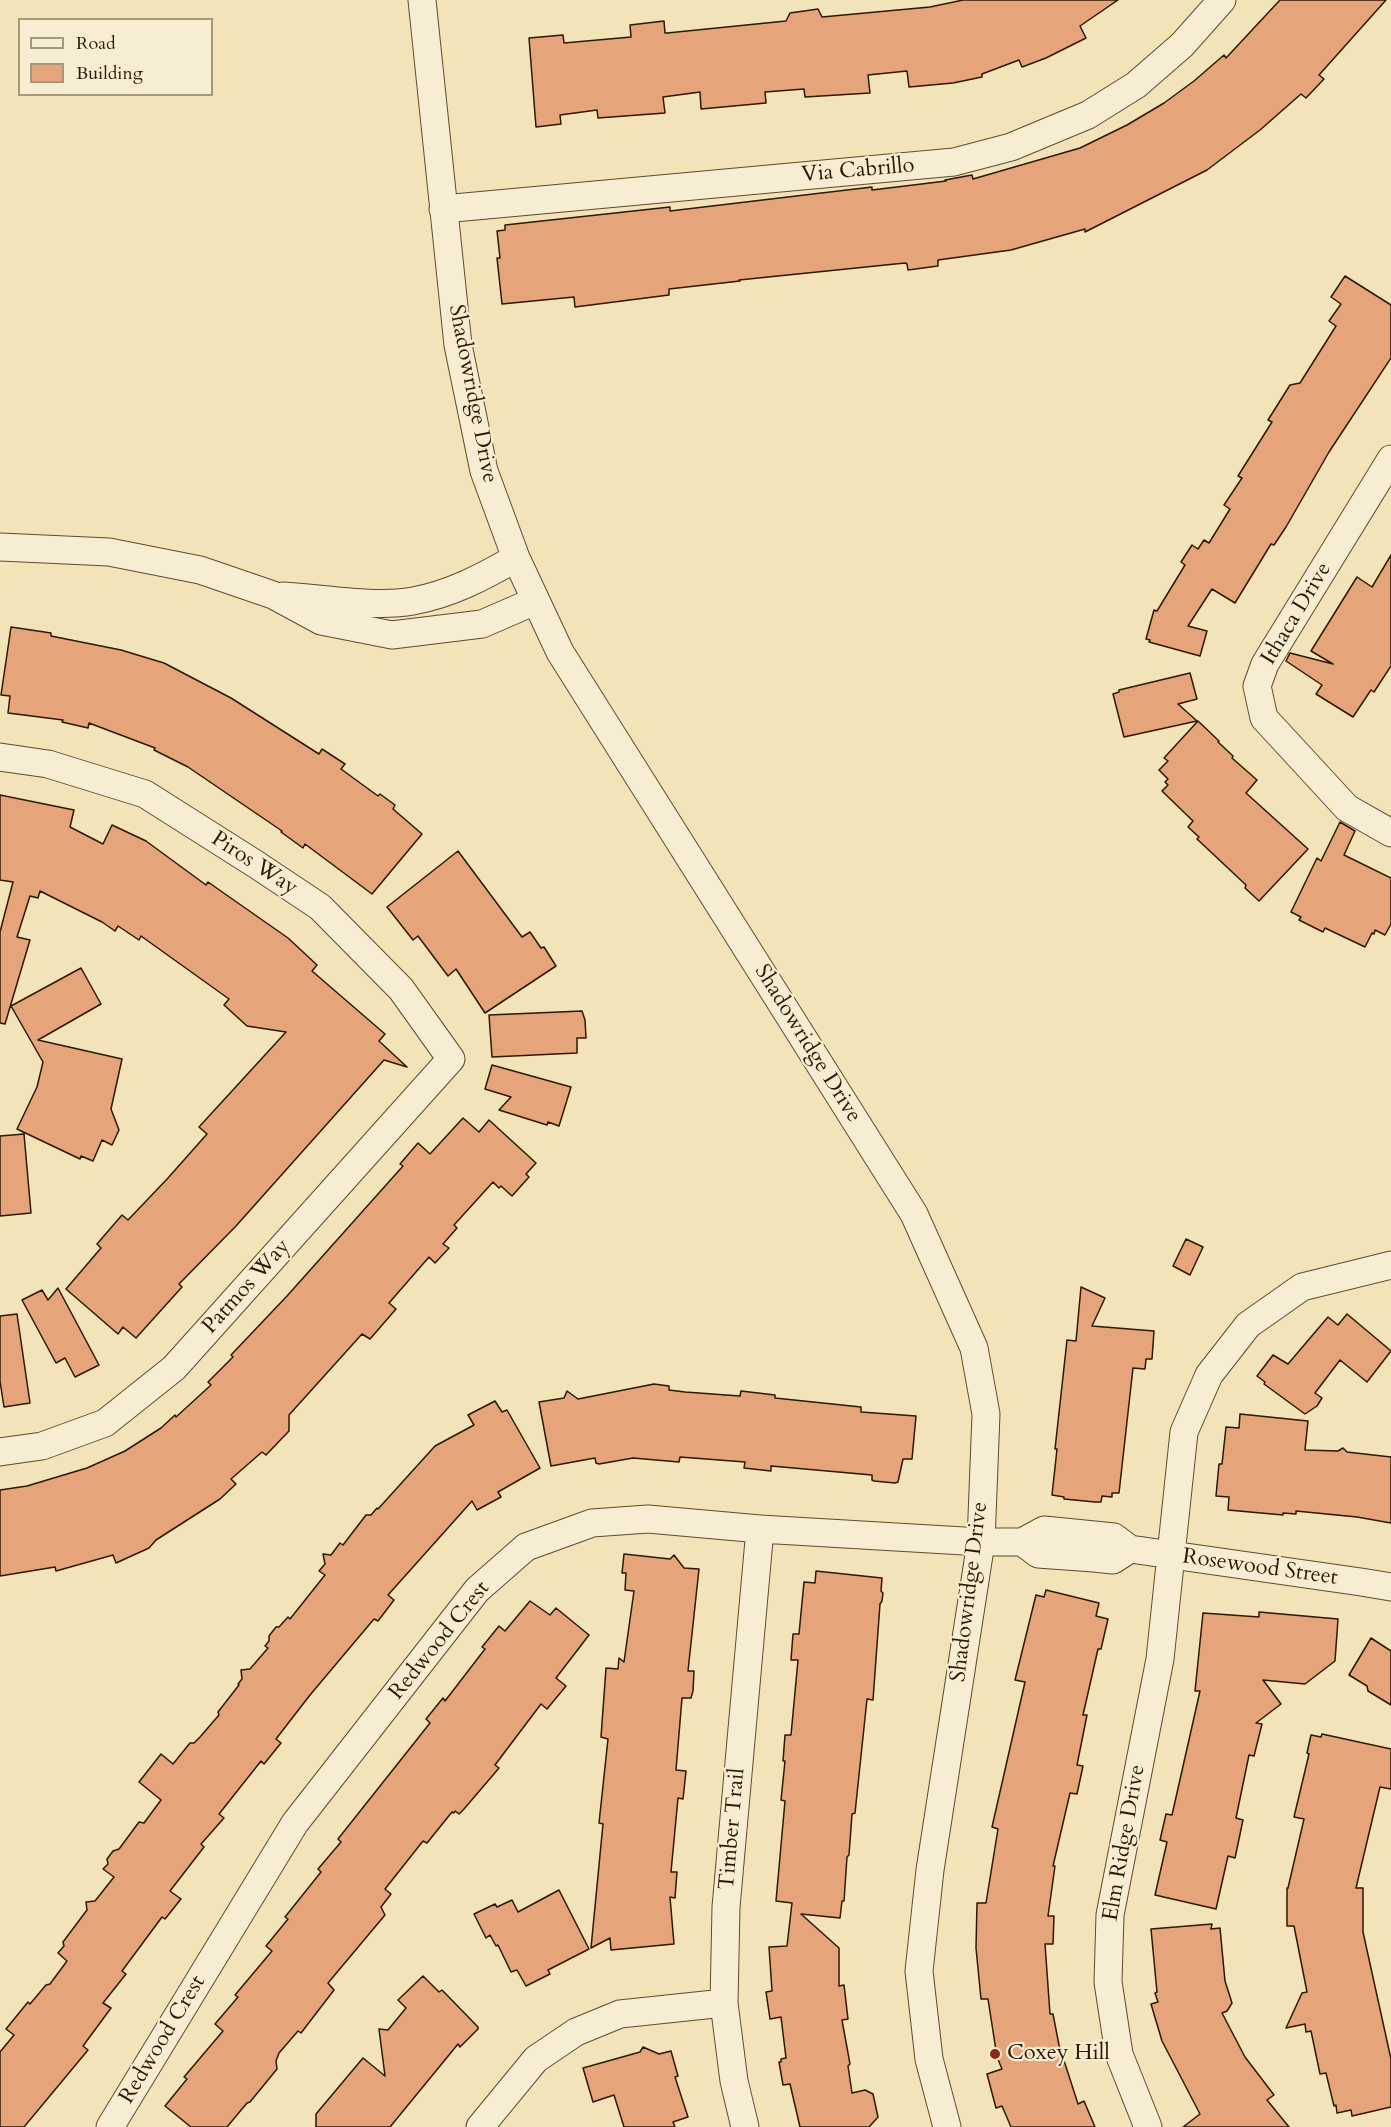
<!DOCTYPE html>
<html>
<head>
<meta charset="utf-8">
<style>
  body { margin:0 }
  #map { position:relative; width:1391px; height:2127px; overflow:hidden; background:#f3e3b9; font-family:Cardo,serif }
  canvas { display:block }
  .legend { position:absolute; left:18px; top:18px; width:195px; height:78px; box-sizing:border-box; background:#f7edd2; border:2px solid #a6987e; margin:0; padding:8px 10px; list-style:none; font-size:18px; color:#2d1801 }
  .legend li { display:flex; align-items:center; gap:12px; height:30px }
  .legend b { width:30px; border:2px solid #a6987e }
</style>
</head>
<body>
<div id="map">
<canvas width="1391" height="2127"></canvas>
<ul class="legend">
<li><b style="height:8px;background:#f7edd2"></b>Road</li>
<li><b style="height:16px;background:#e5a479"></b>Building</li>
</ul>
</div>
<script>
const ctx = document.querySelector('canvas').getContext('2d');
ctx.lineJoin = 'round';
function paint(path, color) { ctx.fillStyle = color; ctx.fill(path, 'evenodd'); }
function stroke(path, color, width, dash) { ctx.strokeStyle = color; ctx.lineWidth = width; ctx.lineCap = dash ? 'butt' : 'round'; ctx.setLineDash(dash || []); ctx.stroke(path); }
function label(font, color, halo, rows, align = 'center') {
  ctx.font = font + ' Cardo,serif'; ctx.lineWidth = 4.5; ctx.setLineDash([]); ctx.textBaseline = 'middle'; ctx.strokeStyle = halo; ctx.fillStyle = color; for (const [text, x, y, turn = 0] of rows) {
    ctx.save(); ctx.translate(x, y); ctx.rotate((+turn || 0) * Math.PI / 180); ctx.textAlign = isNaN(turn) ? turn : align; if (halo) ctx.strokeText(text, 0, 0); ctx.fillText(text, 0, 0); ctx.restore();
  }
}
const building = new Path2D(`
  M 963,0 L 1118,0 L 1080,26 L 1086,38 L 1046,58 L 1022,67 L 1019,60 L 982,74 L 982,77 L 953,83 L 909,87 L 907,71 L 868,75 L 870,93 L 805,97 L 804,89 L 765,92 L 766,103 L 701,109 L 700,92 L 663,97 L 665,113 L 598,118 L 597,110 L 560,115 L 561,124 L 536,127 L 529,38 L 563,35 L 564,43 L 631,37 L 630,25 L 664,21 L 665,33 L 667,33 L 786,21 L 790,13 L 818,9 L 822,17 L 930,7 Z
  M 1280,0 L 1386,0 L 1319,75 L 1324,79 L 1306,98 L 1301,94 L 1260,130 L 1207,170 L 1085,232 L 1085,229 L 1011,250 L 938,260 L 938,266 L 908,270 L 907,264 L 905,263 L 739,280 L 740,281 L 669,289 L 669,295 L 575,307 L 574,297 L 502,304 L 497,258 L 500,258 L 497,231 L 505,230 L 505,225 L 670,207 L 670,211 L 872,187 L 872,190 L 946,181 L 945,180 L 972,175 L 973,179 L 1080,148 L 1127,125 L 1164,103 L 1194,81 L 1224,55 L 1226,58 Z
  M 1345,276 L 1391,305 L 1391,358 L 1329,452 L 1286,527 L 1274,545 L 1271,544 L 1235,603 L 1212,589 L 1188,626 L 1207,631 L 1200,656 L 1149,642 L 1150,640 L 1146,639 L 1154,610 L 1157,611 L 1185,565 L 1181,562 L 1192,545 L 1198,549 L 1204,540 L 1209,543 L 1230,509 L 1224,505 L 1242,478 L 1238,476 L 1272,422 L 1268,420 L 1290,385 L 1300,383 L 1336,326 L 1329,321 L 1341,304 L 1331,297 Z
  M 1391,555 L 1391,666 L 1374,692 L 1371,690 L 1353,717 L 1316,694 L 1322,685 L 1286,661 L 1290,653 L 1333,664 L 1311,651 L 1357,577 L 1372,587 Z
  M 11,627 L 51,633 L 51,636 L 121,650 L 164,663 L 231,698 L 319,754 L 322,749 L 345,764 L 341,769 L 378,796 L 380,794 L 395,805 L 393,809 L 422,834 L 372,894 L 305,844 L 303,848 L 281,832 L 282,831 L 188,767 L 154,750 L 155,748 L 89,723 L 88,728 L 62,722 L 63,720 L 8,713 L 10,696 L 1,695 Z
  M 1190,673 L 1197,699 L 1178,704 L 1197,721 L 1124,737 L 1113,694 L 1119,692 L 1119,690 Z
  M 1198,721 L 1219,741 L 1218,742 L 1233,756 L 1232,758 L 1257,780 L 1246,793 L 1308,849 L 1259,901 L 1245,888 L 1246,885 L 1197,839 L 1199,837 L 1188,827 L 1193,821 L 1162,791 L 1168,785 L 1165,782 L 1168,779 L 1159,770 L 1168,761 L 1164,758 Z
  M 0,795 L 74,810 L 70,827 L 103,844 L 112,825 L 146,841 L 206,885 L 208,882 L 288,938 L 317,965 L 312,971 L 385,1034 L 379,1041 L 407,1067 L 384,1060 L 236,1226 L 179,1284 L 182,1287 L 136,1338 L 123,1327 L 118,1334 L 66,1289 L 101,1248 L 97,1244 L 122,1215 L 128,1220 L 168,1178 L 207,1134 L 199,1127 L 286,1032 L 247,1026 L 224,1005 L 229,999 L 141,936 L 139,940 L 118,926 L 115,931 L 102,922 L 40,891 L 38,898 L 30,896 L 17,937 L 30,940 L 5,1024 L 0,1023 L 0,932 L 13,882 L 0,880 Z
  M 1340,822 L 1355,831 L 1344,855 L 1391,878 L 1391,924 L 1385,935 L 1375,930 L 1374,934 L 1372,933 L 1365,947 L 1325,928 L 1323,932 L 1299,920 L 1301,917 L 1291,912 L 1317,858 L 1321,861 Z
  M 458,851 L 522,937 L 530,932 L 541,948 L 544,947 L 556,966 L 485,1013 L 456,969 L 448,976 L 418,936 L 413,940 L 387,907 Z
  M 81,968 L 101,1004 L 38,1040 L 122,1059 L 111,1109 L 119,1130 L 112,1145 L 102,1140 L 93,1161 L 81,1156 L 80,1159 L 17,1129 L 37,1087 L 43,1062 L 11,1006 Z
  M 582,1011 L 585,1020 L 586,1038 L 577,1038 L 577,1053 L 492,1057 L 489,1015 Z
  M 492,1065 L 571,1087 L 559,1126 L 548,1122 L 547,1125 L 499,1110 L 511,1097 L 485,1089 Z
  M 463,1118 L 479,1132 L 489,1120 L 536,1163 L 526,1174 L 529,1177 L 512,1196 L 501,1186 L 499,1188 L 493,1182 L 454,1225 L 457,1228 L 443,1244 L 449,1248 L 435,1263 L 429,1257 L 389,1303 L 396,1309 L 370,1339 L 362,1334 L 289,1415 L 289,1431 L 266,1455 L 262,1452 L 231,1479 L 236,1484 L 220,1499 L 156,1540 L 149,1548 L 116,1563 L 113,1555 L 56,1571 L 55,1567 L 0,1576 L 0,1490 L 27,1486 L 87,1468 L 125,1451 L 161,1428 L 175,1415 L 176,1417 L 211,1385 L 208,1382 L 233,1357 L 231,1355 L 287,1296 L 403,1166 L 400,1164 L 418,1143 L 430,1154 Z
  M 24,1134 L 31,1213 L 0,1216 L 0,1136 Z
  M 1186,1239 L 1203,1247 L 1190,1275 L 1173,1266 Z
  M 1081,1287 L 1105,1298 L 1092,1326 L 1154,1331 L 1152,1359 L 1146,1359 L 1145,1369 L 1133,1368 L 1119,1493 L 1112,1493 L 1112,1497 L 1102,1496 L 1101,1502 L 1095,1502 L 1064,1499 L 1064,1497 L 1052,1495 L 1057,1449 L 1055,1449 L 1067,1340 L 1076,1341 Z
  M 58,1288 L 99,1365 L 75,1377 L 65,1358 L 56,1363 L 22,1300 L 42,1290 L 48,1300 Z
  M 17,1314 L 30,1403 L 4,1407 L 0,1381 L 0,1316 Z
  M 1347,1314 L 1391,1351 L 1367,1382 L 1340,1360 L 1315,1393 L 1322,1398 L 1317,1406 L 1305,1414 L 1264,1384 L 1265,1382 L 1257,1376 L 1273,1355 L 1288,1364 L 1328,1317 L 1338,1325 Z
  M 654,1384 L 669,1386 L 669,1390 L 685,1392 L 740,1396 L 741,1391 L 775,1395 L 775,1398 L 861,1407 L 861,1412 L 916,1416 L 912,1459 L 903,1459 L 898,1482 L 895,1483 L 874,1481 L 872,1480 L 872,1475 L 771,1466 L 771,1471 L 744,1468 L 745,1462 L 680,1457 L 679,1462 L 633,1458 L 599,1464 L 596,1463 L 595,1458 L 551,1466 L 539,1402 L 564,1398 L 567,1391 L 578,1399 Z
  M 495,1401 L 502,1412 L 507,1410 L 540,1468 L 498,1492 L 501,1497 L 477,1510 L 472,1501 L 388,1595 L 394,1600 L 378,1621 L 374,1619 L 310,1695 L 276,1739 L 281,1743 L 264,1764 L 261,1761 L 219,1814 L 224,1818 L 201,1844 L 204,1847 L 170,1891 L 181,1899 L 165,1919 L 162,1917 L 122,1971 L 126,1974 L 103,2003 L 111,2008 L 83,2046 L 88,2050 L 24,2127 L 0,2127 L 0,2052 L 14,2035 L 6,2029 L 28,2002 L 30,2004 L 46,1985 L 50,1984 L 67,1961 L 58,1953 L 64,1946 L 63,1942 L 87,1910 L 86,1902 L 95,1901 L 114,1877 L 103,1869 L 108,1864 L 107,1859 L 113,1851 L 119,1849 L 139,1822 L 144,1823 L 161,1800 L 139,1782 L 161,1754 L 173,1764 L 190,1743 L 194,1743 L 200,1737 L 219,1715 L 218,1712 L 239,1685 L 238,1684 L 242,1679 L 241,1670 L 250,1669 L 268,1648 L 265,1646 L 269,1641 L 269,1636 L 276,1627 L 279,1627 L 288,1617 L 290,1619 L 325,1575 L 319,1571 L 325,1564 L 323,1554 L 331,1555 L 340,1543 L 343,1545 L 366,1515 L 371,1515 L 377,1508 L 378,1509 L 435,1446 L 474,1425 L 468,1415 Z
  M 1240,1414 L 1308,1421 L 1305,1450 L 1338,1451 L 1343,1448 L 1347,1452 L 1391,1457 L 1391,1523 L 1357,1517 L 1296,1511 L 1296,1514 L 1283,1513 L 1283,1515 L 1228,1510 L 1229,1497 L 1216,1496 L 1219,1464 L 1222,1464 L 1226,1427 L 1239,1428 Z
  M 624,1554 L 670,1559 L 674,1555 L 684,1568 L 699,1569 L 688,1671 L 694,1671 L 693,1691 L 691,1698 L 682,1698 L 676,1770 L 686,1771 L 683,1799 L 678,1798 L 671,1872 L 677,1872 L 675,1898 L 670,1897 L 674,1944 L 611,1950 L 610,1938 L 591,1948 L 603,1824 L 599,1823 L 608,1739 L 601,1737 L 606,1668 L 618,1669 L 619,1658 L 624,1662 L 634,1591 L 625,1590 L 626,1573 L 622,1573 Z
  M 816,1571 L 882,1578 L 881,1591 L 883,1593 L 882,1601 L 880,1604 L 873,1700 L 867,1699 L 855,1813 L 852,1814 L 849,1855 L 847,1857 L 844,1901 L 842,1901 L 840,1918 L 801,1914 L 839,1948 L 839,1986 L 844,1985 L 848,2019 L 842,2020 L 850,2064 L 848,2066 L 852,2093 L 865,2090 L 873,2094 L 878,2117 L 869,2127 L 800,2127 L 790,2084 L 783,2085 L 779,2062 L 781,2062 L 781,2059 L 786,2058 L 781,2017 L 770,2019 L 766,1992 L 772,1991 L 769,1947 L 787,1946 L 792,1903 L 776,1901 L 785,1801 L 781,1800 L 785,1761 L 783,1761 L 785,1735 L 791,1735 L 798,1660 L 791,1660 L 793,1634 L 799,1634 L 804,1582 L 815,1583 Z
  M 1046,1590 L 1099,1603 L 1096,1616 L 1108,1619 L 1101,1649 L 1098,1649 L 1083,1715 L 1087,1715 L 1077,1765 L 1083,1766 L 1077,1794 L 1070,1793 L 1053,1866 L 1055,1866 L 1048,1916 L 1054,1916 L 1053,1944 L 1045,1944 L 1050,2014 L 1053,2014 L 1059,2045 L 1078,2104 L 1084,2101 L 1095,2127 L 1011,2127 L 1002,2106 L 996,2108 L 987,2074 L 1002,2069 L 997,2057 L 988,1999 L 981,1999 L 976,1948 L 977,1903 L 986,1903 L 998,1829 L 992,1827 L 1025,1682 L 1015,1680 L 1036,1595 L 1044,1597 Z
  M 530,1601 L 550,1615 L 556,1608 L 589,1635 L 556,1678 L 566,1686 L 547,1709 L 541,1704 L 495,1765 L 499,1768 L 464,1809 L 459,1814 L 455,1811 L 454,1813 L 452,1812 L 427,1843 L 423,1841 L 385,1889 L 391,1894 L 381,1907 L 385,1915 L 328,1983 L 334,1990 L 301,2033 L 298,2031 L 279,2053 L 276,2061 L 277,2069 L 250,2102 L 247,2103 L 227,2127 L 191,2127 L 165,2106 L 187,2079 L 184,2077 L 223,2031 L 215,2024 L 238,1997 L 235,1995 L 272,1951 L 266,1946 L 288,1919 L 285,1917 L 321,1872 L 318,1869 L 341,1842 L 338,1839 L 430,1723 L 426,1719 L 443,1698 L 445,1701 L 485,1649 L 482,1647 L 499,1626 L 505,1631 Z
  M 1259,1612 L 1338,1619 L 1335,1661 L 1305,1684 L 1263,1680 L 1281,1704 L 1256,1723 L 1262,1724 L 1254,1756 L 1249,1755 L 1236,1818 L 1243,1820 L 1235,1858 L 1228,1856 L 1216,1909 L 1155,1895 L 1167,1842 L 1160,1840 L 1166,1814 L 1172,1815 L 1200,1691 L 1195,1691 L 1203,1613 L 1259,1617 Z
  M 1371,1638 L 1391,1651 L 1391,1705 L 1368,1691 L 1367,1686 L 1349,1675 Z
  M 1322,1734 L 1391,1749 L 1391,1789 L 1380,1787 L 1356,1888 L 1363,1888 L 1363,1932 L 1391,2059 L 1391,2107 L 1352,2116 L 1351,2110 L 1337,2113 L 1336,2105 L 1334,2106 L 1326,2073 L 1320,2074 L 1311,2031 L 1306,2032 L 1305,2024 L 1286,2028 L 1302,1993 L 1307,1992 L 1294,1926 L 1287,1926 L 1287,1888 L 1288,1888 L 1304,1819 L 1294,1817 L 1309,1754 L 1307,1753 L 1311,1735 L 1321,1737 Z
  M 559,1890 L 589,1949 L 548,1970 L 550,1974 L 526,1986 L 517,1970 L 511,1972 L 498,1945 L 496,1946 L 490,1935 L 486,1938 L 474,1914 L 495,1904 L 497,1907 L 512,1900 L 518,1912 Z
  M 1212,1924 L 1211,1929 L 1220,1928 L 1225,1981 L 1232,2003 L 1227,2011 L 1222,2013 L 1245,2057 L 1274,2095 L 1267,2100 L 1289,2127 L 1183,2127 L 1200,2114 L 1162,2041 L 1151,2004 L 1158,2002 L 1155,1993 L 1157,1992 L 1151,1929 Z
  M 423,1976 L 439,1992 L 442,1990 L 478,2027 L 478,2029 L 460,2047 L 458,2044 L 390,2127 L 316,2127 L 316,2114 L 363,2058 L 385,2076 L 379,2029 L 388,2030 L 406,2008 L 398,2000 Z
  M 643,2047 L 659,2054 L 671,2051 L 678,2076 L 675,2077 L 688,2117 L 673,2122 L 675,2127 L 624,2127 L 614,2095 L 593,2102 L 583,2068 L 640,2052 Z`);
paint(building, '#e5a479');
stroke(building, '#2d1801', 1.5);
const minor = new Path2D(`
  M 422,0 L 458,345 L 484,471 L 516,558 L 560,652 L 914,1214 L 974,1348 L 986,1414 L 981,1542 L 930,1870 L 919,1971 L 929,2059 L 947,2127
  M 443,209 L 954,162 L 1011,147 L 1088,115 L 1136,85 L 1182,45 L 1222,0
  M 1391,459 L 1265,664 L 1257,686 L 1264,718 L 1347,808 L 1391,833
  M 0,547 L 109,552 L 200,570 L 273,595 L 321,621 L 392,635 L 482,624 L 535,601
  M 283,596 C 324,598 373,608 413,601 C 451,594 483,577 516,558
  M 0,757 L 48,764 L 145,794 L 257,865 L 320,907 L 401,989 L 451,1059 L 174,1368 L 105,1423 L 42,1446 L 0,1452
  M 1022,1542 L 1038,1554 L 1094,1558 L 1113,1560 L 1130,1549
  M 110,2127 L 295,1823 L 477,1590 L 526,1547 L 592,1523 L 648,1519 L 760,1529 L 981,1542 L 1022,1542 L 1044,1530 L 1114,1537 L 1130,1549 L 1361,1582 L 1391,1587
  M 480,2127 L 536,2059 L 576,2032 L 620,2014 L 724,2003
  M 745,2127 L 734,2081 L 724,2003 L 726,1907 L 760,1529
  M 1148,2127 L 1119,2054 L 1108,1982 L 1110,1915 L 1160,1659 L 1184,1432 L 1209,1375 L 1248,1325 L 1302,1287 L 1391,1265`);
stroke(minor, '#5e4b2f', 29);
stroke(minor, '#f7edd2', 27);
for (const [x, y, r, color] of [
  [995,2054,6,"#8f2418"]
]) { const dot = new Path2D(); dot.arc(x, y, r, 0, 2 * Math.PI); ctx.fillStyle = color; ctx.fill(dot); stroke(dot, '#f7edd2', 2); }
label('22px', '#2d1801', '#f7edd2', [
  ["Via Cabrillo",858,171,-5],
  ["Shadowridge Drive",472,394,79],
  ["Ithaca Drive",1297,614,-59],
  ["Piros Way",254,864,33],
  ["Shadowridge Drive",807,1044,58],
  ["Patmos Way",247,1287,-48],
  ["Rosewood Street",1260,1568,8],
  ["Shadowridge Drive",970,1592,-83],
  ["Redwood Crest",440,1641,-51],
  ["Timber Trail",733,1829,-85],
  ["Elm Ridge Drive",1125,1843,-80],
  ["Redwood Crest",163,2040,-59]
]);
label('22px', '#2d1801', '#f7edd2', [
  ["Coxey Hill",1007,2054]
], 'left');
</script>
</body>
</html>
